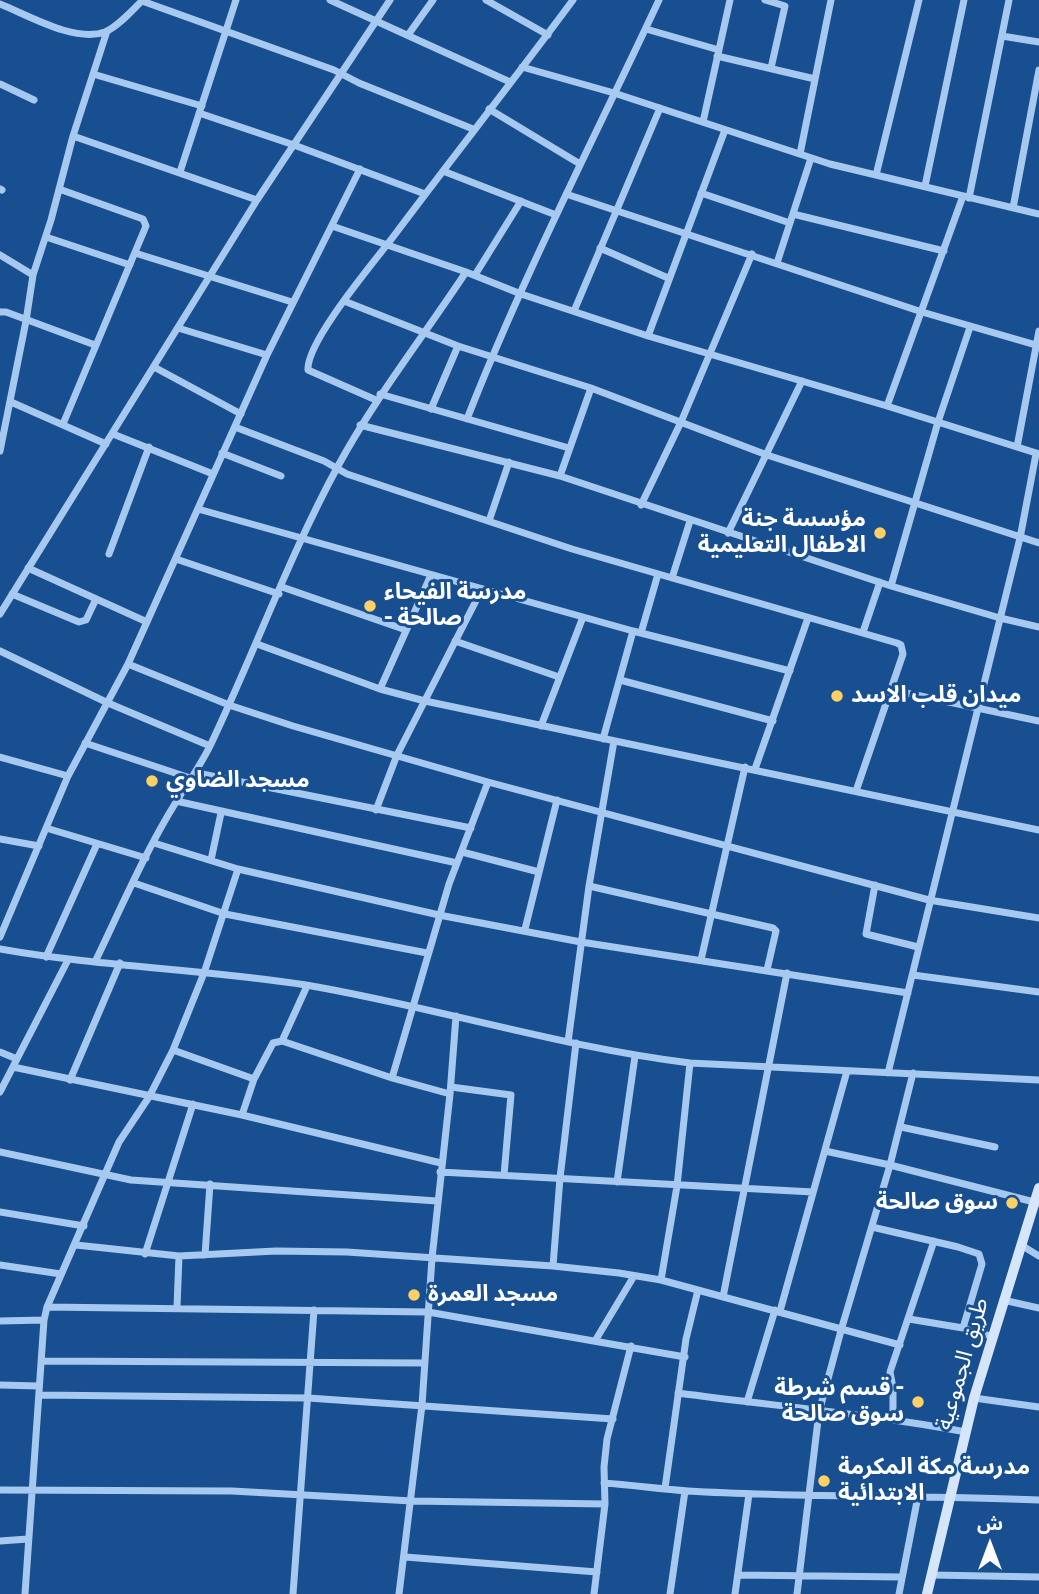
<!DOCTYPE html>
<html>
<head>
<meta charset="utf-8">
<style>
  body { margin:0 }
  #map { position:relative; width:1039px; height:1594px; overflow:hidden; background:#184f91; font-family:"Fira Sans Condensed","Noto Sans Arabic",sans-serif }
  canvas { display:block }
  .north { position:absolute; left:955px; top:1510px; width:70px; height:70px; -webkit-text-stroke:5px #184f91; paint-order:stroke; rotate:0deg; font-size:19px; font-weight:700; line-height:28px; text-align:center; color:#fff }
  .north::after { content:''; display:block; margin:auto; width:24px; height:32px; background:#fff; clip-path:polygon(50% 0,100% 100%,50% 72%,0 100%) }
</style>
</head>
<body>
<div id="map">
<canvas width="1039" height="1594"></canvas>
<div class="north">ش</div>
</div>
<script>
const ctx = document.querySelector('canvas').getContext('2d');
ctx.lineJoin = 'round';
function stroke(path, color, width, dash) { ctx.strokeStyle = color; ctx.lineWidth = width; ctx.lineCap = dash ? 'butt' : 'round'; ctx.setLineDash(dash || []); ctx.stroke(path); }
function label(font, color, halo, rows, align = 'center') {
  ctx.font = font + ' "Fira Sans Condensed","Noto Sans Arabic",sans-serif'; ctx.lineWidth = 6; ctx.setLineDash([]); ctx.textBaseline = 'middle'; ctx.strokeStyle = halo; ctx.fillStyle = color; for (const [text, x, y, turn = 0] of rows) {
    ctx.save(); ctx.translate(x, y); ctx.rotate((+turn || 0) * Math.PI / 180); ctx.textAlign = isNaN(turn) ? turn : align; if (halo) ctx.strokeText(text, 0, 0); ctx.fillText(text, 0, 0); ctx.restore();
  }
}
stroke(new Path2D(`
  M 330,0 L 510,82
  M 486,0 L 548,35
  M 765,0 L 785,6 L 771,68
  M 142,1 L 334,70 L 359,83 L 473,129
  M 0,4 C 28,15 75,43 105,32 C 119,26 132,10 143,0
  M 646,29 L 719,50
  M 408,35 L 433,0
  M 1002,36 L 1039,42
  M 717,56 L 815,79
  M 522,67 L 614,93 L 830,164 L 1039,214
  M 93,74 L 202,106
  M 0,84 L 34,100
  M 489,109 L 580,164
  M 199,113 L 294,145 L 425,194
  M 703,122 L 730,0
  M 73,136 L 257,200
  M 800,154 L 831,0
  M 443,171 L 556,215
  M 180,172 L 236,0
  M 876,175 L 919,0
  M 925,186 L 964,0
  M 0,189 L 2,190
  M 59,189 L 143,219 L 146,226 L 63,424
  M 701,193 L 790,223
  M 566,194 L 922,312 L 1039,346
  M 969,198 L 1009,0
  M 1013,208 L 1039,70
  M 793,214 L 944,251
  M 332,226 L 466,272 L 521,294 L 648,336 L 887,406 L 1039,454
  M 46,237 L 130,265
  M 600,248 L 668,278
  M 135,253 L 292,302
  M 0,255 L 33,275
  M 777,263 L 811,158
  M 475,275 L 521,201
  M 344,301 L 458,346 L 591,388 L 767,455 L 1039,543
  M 574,311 L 660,108
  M 0,312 L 6,312 L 95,345
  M 178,328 L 267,355
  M 648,336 L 725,130
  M 154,367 L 241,414
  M 380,394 L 569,448
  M 376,400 L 308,370 C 306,342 374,262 393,237 C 452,158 514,80 573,0
  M 11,402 L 106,444
  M 887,406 L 963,196
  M 431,409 L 458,346
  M 467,419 C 523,276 594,139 659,0
  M 360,425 L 560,476 L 891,586 L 1000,618 L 1039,627
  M 235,427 L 324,461 L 347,474 L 572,549 L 897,643 L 901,645 L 903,654 L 856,791
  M 113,434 L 213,474
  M 1017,447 L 1039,331
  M 0,451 L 26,321 L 33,275 L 51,220 L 73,136 L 107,31
  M 222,453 L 281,476
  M 560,476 L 591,388
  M 641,505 L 681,422 L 752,254
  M 198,509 L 633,631 L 790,671
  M 489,521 L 509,462
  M 728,533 L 802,381
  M 109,554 L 149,447
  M 176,559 L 279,594
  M 28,568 L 147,622
  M 672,578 L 690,521
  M 891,586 L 938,422 L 970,327
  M 282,587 L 406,630
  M 12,594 L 79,622 L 86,620 L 96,599
  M 0,614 L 257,200 L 390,0
  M 863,632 L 880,582
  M 641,633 L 658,574
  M 455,641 L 559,677
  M 257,644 L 380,689 L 425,701 L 1039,830
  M 0,651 L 108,703 L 210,746
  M 128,664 L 229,705 L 293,726 L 488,782 L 929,900 L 1039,918
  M 620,680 L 773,721
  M 380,689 L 431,575
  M 892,690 L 1039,721
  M 541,726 L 583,617
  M 603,739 L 633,631
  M 85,743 L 193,779
  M 0,757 L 68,776
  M 755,769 L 808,618
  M 197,773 L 471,828
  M 176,801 L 457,863
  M 376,810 L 397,755 L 482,589
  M 46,828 L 146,858
  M 0,839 L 39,846
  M 154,843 L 238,869 L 439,915 L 581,942 L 908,993
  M 462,852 L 539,872
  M 211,860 L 221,813
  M 134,883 L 225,914 L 427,953
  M 875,885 L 866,934 L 918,947
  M 589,886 L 773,928 L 776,931 L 767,970
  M 525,929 L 557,800
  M 0,937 L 68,776 L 128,664 L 267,355 L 360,169
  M 0,949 C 101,967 204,969 306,985 C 435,1007 560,1047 690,1063 L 1039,1080
  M 46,957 L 97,844
  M 701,960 L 745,767
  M 95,962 C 121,908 145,852 176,802 C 188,783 200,766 210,746 C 254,654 289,556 338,466 C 375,398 423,337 466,272
  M 913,975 L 1039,992
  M 282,1041 L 392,1078 L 450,1094
  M 568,1042 L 589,886 L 614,741
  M 173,1050 L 254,1079
  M 0,1052 L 17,1059
  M 13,1067 L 242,1115 L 441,1163
  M 888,1073 L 1020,538 L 1036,454
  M 392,1078 L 449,884 L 488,782
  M 70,1080 L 120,963
  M 451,1087 L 511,1095 L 504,1175
  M 0,1092 L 68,960
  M 242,1115 L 254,1079 L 273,1043 L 282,1041 L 307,986
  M 901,1127 L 995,1147
  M 825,1151 L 890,1165 L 1038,1203
  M 0,1152 L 131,1180 L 437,1201
  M 440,1172 L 813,1192
  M 617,1182 L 635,1056
  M 0,1212 L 84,1226
  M 872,1227 L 958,1247 L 979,1254 L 982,1264 L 963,1328
  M 76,1245 L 179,1256 L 276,1251 L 347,1252 L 553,1266 L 619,1273 L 661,1280 L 900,1345
  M 1021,1245 L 1039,1256
  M 145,1254 L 193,1104
  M 205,1255 L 210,1184
  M 0,1265 L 61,1274
  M 553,1266 L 560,1178 L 576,1043
  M 661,1280 L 677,1186 L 690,1063
  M 723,1297 L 787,973
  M 1003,1300 L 1039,1308
  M 47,1307 L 428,1312 L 685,1357
  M 177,1307 L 179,1256
  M 780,1311 L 847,1071
  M 909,1319 L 963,1328 L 991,1336
  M 0,1321 L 44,1320
  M 595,1341 L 634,1276
  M 42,1361 L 425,1363
  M 0,1385 L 39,1386
  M 678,1393 C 774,1406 870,1414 966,1432
  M 39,1395 L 308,1398 L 613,1419
  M 974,1398 L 1039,1407
  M 747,1402 L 775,1310
  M 893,1419 L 893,1388 L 890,1372 L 934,1241
  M 604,1483 C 632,1485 660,1489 688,1491 C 805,1498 922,1495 1039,1500
  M 665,1488 L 686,1339 L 698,1290
  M 0,1490 L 232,1491 L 412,1501 L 605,1504
  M 0,1541 L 28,1539
  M 405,1557 L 597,1572
  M 738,1575 L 902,1577
  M 932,1575 L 1039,1577
  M 25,1594 L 44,1320 L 47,1307 L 119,1142 L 149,1097 L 173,1050 L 204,973 L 238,869
  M 293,1594 L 314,1310
  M 399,1594 L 422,1405 L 432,1258 L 450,1094 L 456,1016
  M 594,1594 L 605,1504 L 604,1467 L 607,1439 L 631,1346
  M 670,1594 L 685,1491
  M 735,1594 L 749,1494
  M 797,1594 L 819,1412 L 842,1327 L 890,1165 L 913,1073
  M 899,1594 L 918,1496`), '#a7c9f0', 7);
stroke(new Path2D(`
  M 927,1594 L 974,1398 L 1039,1188`), '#d5e6fb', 10);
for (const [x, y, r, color] of [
  [880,533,7,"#ffd065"],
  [370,606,7,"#ffd065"],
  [837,696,7,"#ffd065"],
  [152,781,7,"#ffd065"],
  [1012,1203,7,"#ffd065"],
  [414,1295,7,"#ffd065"],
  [918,1402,7,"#ffd065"],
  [824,1481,7,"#ffd065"]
]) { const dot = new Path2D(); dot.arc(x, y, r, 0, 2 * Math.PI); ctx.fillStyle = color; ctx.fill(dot); stroke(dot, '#184f91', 2.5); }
label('bold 23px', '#fff', '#184f91', [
  ["مؤسسة جنة",866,520,"right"],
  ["الاطفال التعليمية",866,546,"right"],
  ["مدرسة الفيحاء",384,593],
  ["- صالحة",384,619],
  ["ميدان قلب الاسد",851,696],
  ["مسجد الضاوي",166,781],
  ["سوق صالحة",998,1203,"right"],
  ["مسجد العمرة",428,1295],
  ["قسم شرطة -",904,1389,"right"],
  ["سوق صالحة",904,1415,"right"],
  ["مدرسة مكة المكرمة",838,1468],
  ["الابتدائية",838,1494]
], 'left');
label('23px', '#fff', '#184f91', [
  ["طريق الجموعية",963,1364,-74]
]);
</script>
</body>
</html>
